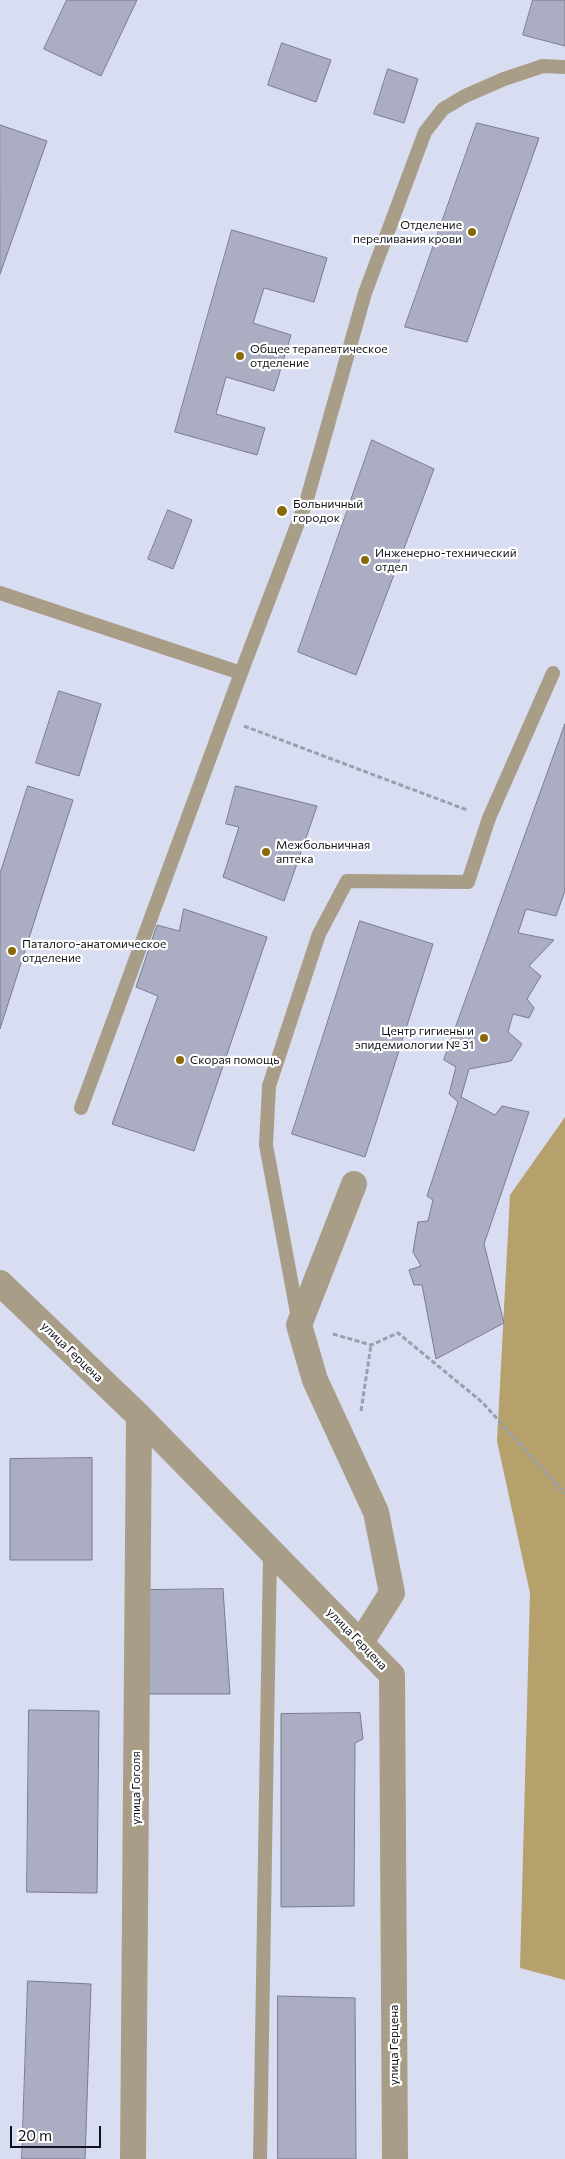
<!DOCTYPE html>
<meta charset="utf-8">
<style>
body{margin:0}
#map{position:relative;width:565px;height:2159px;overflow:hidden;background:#d9ddf2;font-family:Commissioner,sans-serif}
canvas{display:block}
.scale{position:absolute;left:10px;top:2126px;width:91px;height:22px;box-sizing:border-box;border:2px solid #12131a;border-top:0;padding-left:6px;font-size:15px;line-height:18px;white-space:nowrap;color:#12131a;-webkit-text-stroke:4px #fff;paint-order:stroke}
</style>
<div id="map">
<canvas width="565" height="2159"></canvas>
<div class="scale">20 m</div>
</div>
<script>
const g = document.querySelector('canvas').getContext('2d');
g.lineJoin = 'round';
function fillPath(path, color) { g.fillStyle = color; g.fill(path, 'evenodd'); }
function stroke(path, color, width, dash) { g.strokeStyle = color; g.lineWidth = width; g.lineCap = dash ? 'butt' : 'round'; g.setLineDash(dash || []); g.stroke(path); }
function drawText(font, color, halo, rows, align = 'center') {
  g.font = font + ' Commissioner,sans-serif'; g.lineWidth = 4.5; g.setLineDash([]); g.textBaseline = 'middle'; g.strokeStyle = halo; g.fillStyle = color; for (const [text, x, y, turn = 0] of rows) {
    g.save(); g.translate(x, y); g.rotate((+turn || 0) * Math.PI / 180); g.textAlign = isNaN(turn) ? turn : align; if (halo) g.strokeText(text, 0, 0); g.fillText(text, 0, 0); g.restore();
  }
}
fillPath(new Path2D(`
 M565,1117V1980L520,1968L530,1593L497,1441L510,1195Z`), '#b6a06c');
const building = new Path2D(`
 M67,0H137L101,76L44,49Z
 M533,0H565V46L523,35Z
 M282,43L331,60L316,102L268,85Z
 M388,69L418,79L404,123L374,114Z
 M477,123L539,138L467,342L405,327Z
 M0,125L47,141L0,274Z
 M232,230L327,258L314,302L264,288L253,323L291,335L274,391L226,377L216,414L265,428L257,455L175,432Z
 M372,440L434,469L356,675L298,652Z
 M168,510L192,520L173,569L148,559Z
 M59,691L101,704L79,776L36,763Z
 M565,724V891L556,916L526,909L518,933L554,940L529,966L541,976L527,999L534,1008L529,1018L513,1014L508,1032L522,1044L511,1061L469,1069L461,1097L495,1115L502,1106L529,1112L484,1244L504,1323L436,1359L422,1285H414L409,1270L421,1266L413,1252L418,1222L428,1221L433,1200L427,1196L458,1102L449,1094L456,1067L444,1060Z
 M28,786L73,800L0,1029V874Z
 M236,786L317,806L284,901L223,877L239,827L226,824Z
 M184,909L267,937L194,1151L112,1124L158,996L136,987L157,925L179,931Z
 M360,921L433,944L365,1157L292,1134Z
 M92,1458V1560H10V1459Z
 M223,1589L230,1694H148L149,1590Z
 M29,1710L99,1711L97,1893L27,1892Z
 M360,1713L363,1739L355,1743L354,1906L281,1907V1714Z
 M28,1981L91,1984L85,2159H22Z
 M278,1996L355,1998L356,2159H278Z`);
fillPath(building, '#abadc2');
stroke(building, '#797c8f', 1);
stroke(new Path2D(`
 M244,726L467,810
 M333,1334L371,1345L398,1333L482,1402L565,1494
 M361,1411L371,1345`), '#9b9eae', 3, [5, 2.5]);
stroke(new Path2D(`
 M0,593L241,673L307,499L365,293L425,132L443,109L465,96L504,79L543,66L565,67
 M81,1108L241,673
 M298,1318L266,1145L269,1086L319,934L347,881L468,882L489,818L553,673
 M260,2159L270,1553`), '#a89e88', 14);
stroke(new Path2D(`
 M354,1184L299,1325L315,1380L376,1512L392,1593L361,1642
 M0,1283L139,1416L392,1675L395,2159
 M133,2159L139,1416`), '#a89e88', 26);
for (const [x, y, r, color] of [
 [472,232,5,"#8a6a08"],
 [240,356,5,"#8a6a08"],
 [282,511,6,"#8a6a08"],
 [365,560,5,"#8a6a08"],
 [266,852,5,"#8a6a08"],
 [12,951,5,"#8a6a08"],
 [484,1038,5,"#8a6a08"],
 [180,1060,5,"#8a6a08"]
]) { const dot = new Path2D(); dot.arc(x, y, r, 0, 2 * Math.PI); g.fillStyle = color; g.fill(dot); stroke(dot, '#fff', 2); }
drawText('12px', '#12131a', '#fff', [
 ["Отделение",462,225,"right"],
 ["переливания крови",462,239,"right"],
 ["Общее терапевтическое",250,349],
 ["отделение",250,363],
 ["Больничный",293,504],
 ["городок",293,518],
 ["Инженерно-технический",375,553],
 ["отдел",375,567],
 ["Межбольничная",276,845],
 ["аптека",276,859],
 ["Паталого-анатомическое",22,944],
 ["отделение",22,958],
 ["Центр гигиены и",474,1031,"right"],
 ["эпидемиологии № 31",474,1045,"right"],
 ["Скорая помощь",190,1060]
], 'left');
drawText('12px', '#12131a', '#fff', [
 ["улица Герцена",72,1352,44],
 ["улица Герцена",357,1639,46],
 ["улица Гоголя",136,1788,-90],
 ["улица Герцена",394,2045,-90]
]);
</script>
